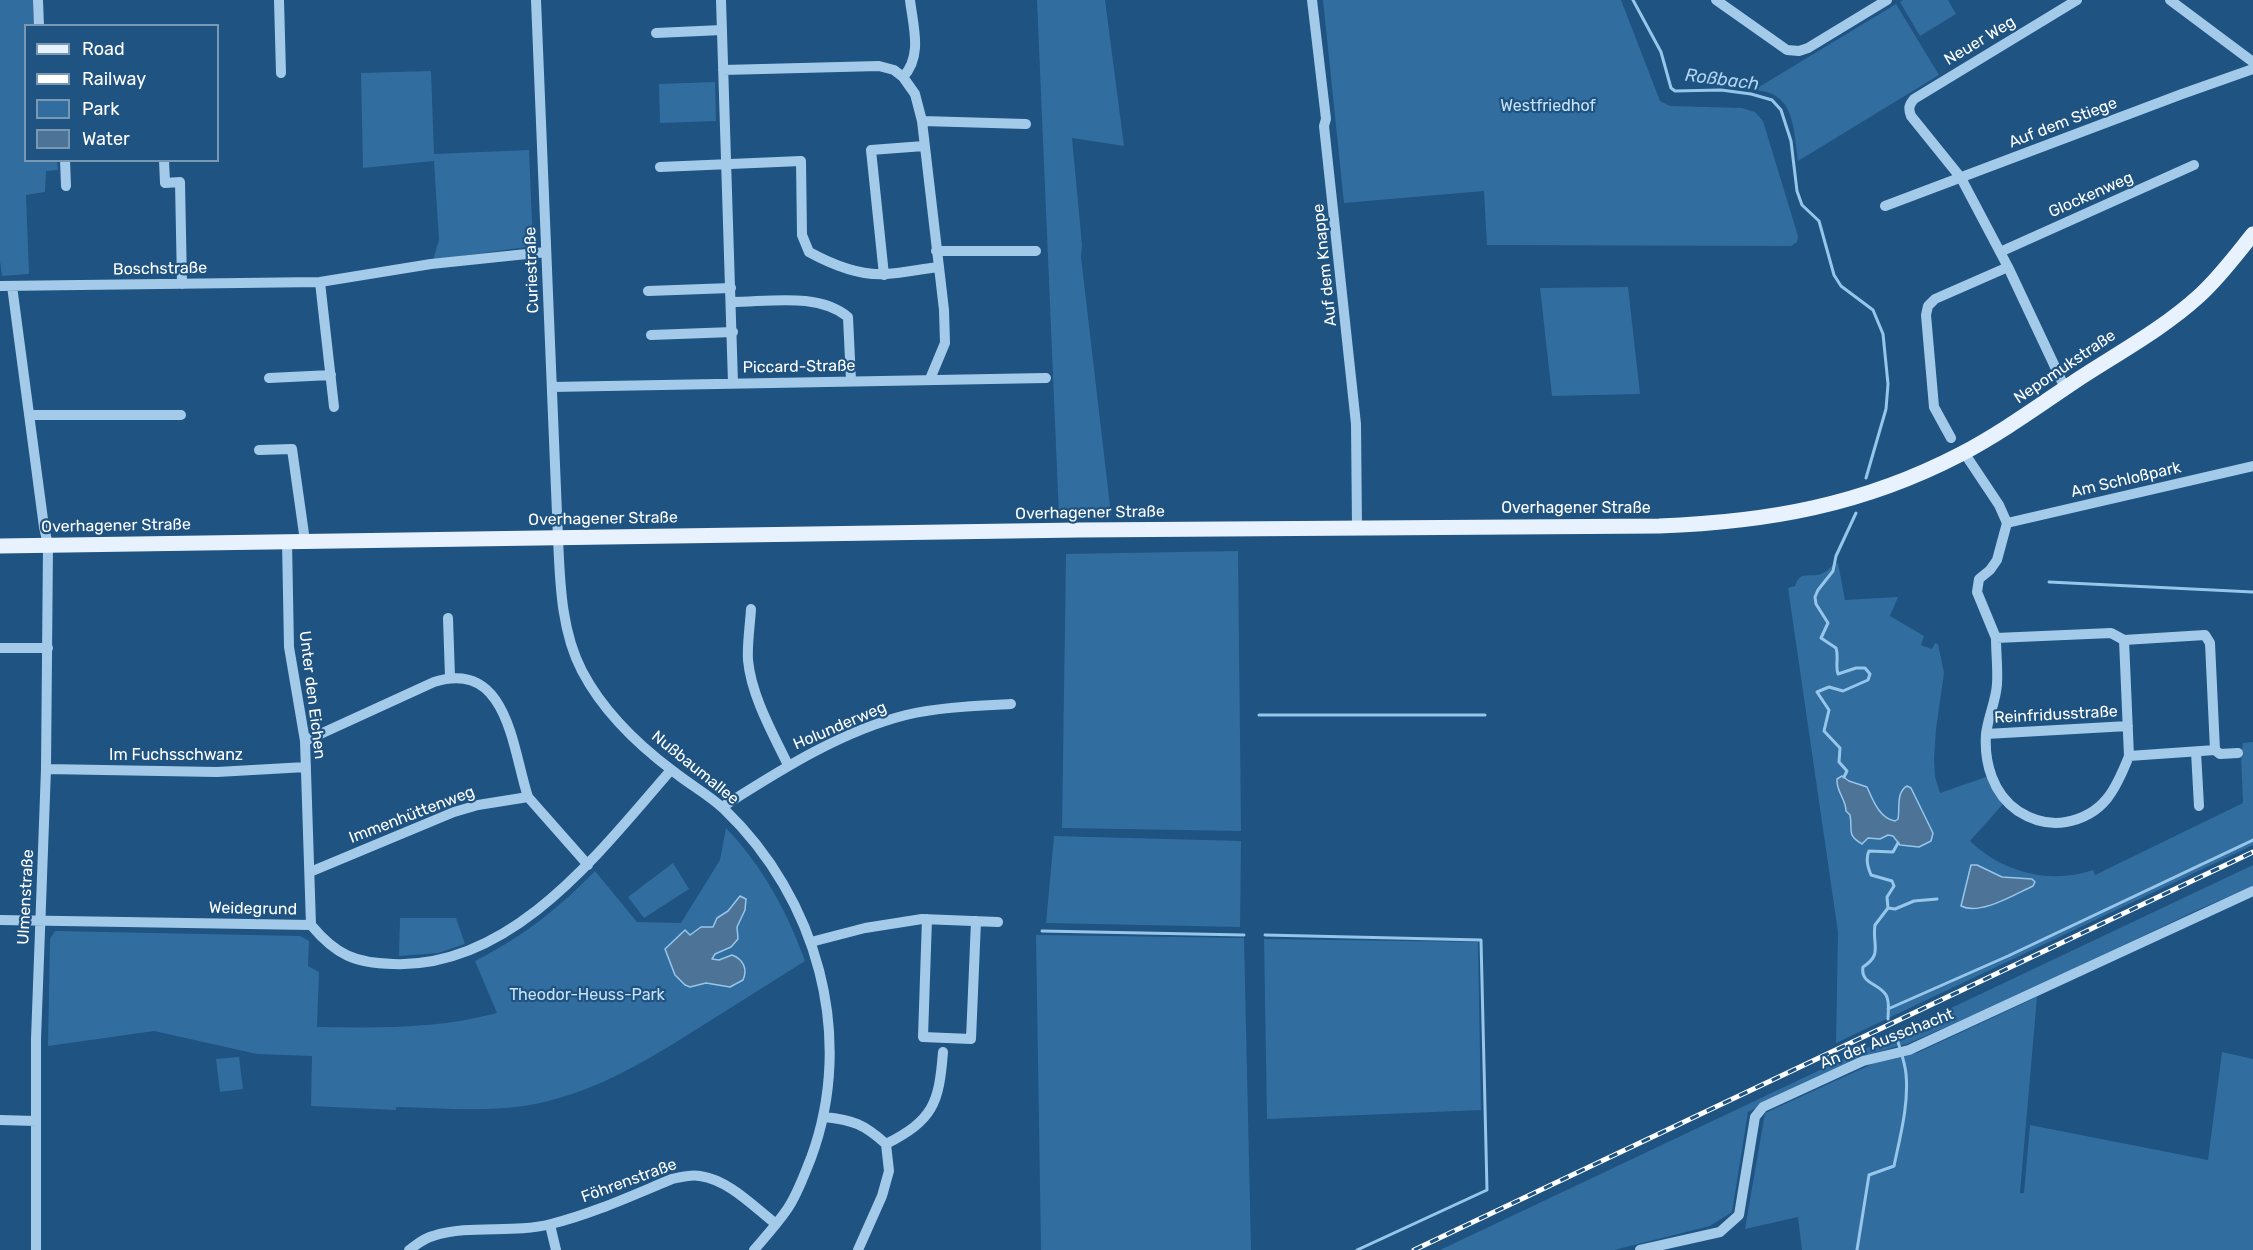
<!DOCTYPE html>
<meta charset="utf-8">
<style>
body{margin:0}
#map{position:relative;width:2253px;height:1250px;overflow:hidden;background:#1e5382;font-family:Rubik,sans-serif}
canvas{display:block}
.legend{position:absolute;left:24px;top:24px;width:195px;height:138px;box-sizing:border-box;background:#1e5382;border:2px solid #7898b4;margin:0;padding:8px 10px;list-style:none;font-size:18px;color:#fff}
.legend li{display:flex;align-items:center;gap:12px;height:30px}
.legend b{width:30px;border:2px solid #7898b4}
</style>
<div id="map">
<canvas width="2253" height="1250"></canvas>
<ul class="legend">
<li><b style="height:8px;background:#e7f2fe"></b>Road</li>
<li><b style="height:8px;background:#fff"></b>Railway</li>
<li><b style="height:16px;background:#326da0"></b>Park</li>
<li><b style="height:16px;background:#4d7496"></b>Water</li>
</ul>
</div>
<script>
const g = document.querySelector('canvas').getContext('2d');
g.lineJoin = 'round';
function fillPath(path, color) { g.fillStyle = color; g.fill(path, 'evenodd'); }
function stroke(path, color, width, dash) { g.strokeStyle = color; g.lineWidth = width; g.lineCap = dash ? 'butt' : 'round'; g.setLineDash(dash || []); g.stroke(path); }
function drawText(font, color, halo, rows, align = 'center') {
  g.font = font + ' Rubik,sans-serif'; g.lineWidth = 4.5; g.setLineDash([]); g.textBaseline = 'middle'; g.strokeStyle = halo; g.fillStyle = color; for (const [text, x, y, turn = 0] of rows) {
    g.save(); g.translate(x, y); g.rotate((+turn || 0) * Math.PI / 180); g.textAlign = isNaN(turn) ? turn : align; if (halo) g.strokeText(text, 0, 0); g.fillText(text, 0, 0); g.restore();
  }
}
fillPath(new Path2D(`
 M0,0H33L34,25L26,26V160L57,161L58,170L46,171L45,192L26,195L29,274L2,276L0,261Z
 M1037,0H1105L1124,146L1072,138L1082,245L1081,257L1111,515L1059,516Z
 M1323,0H1621L1660,101L1670,106L1742,108L1755,112L1763,121L1798,236L1797,242L1791,246L1487,245L1484,191L1344,203Z
 M1903,0H1948L1956,14L1920,36L1900,2Z
 M1896,4L1939,75L1798,161C1795,142 1795,108 1777,97C1771,92 1762,91 1754,90Z
 M431,71L434,154L529,150L533,246L433,260L439,240L434,161L363,168L361,73Z
 M715,82L716,121L660,123L659,84Z
 M1628,287L1640,394L1552,396L1540,288Z
 M1238,551L1241,831L1062,828L1066,554Z
 M1838,563L1845,600L1898,597L1890,616L1924,636L1921,645L1932,649L1935,643L1938,644L1944,673L1936,729L1934,759L1935,777L1940,793L1986,777L2003,804L1970,841C2002,872 2050,885 2093,870L2095,875L2243,803L2241,755L2243,743L2253,742V845L1836,1043L1838,932L1788,588L1795,586C1800,568 1813,580 1825,572C1831,568 1831,565 1838,563ZM1844,777L1857,785L1867,787C1870,800 1881,819 1895,821L1899,816L1900,792L1907,786L1911,788L1922,812L1898,843L1893,836L1888,835L1880,839L1868,838L1865,840L1850,829V815L1839,793Z
 M726,828C763,867 787,911 805,961C769,984 733,1006 697,1029C641,1064 591,1095 524,1106C482,1112 438,1108 396,1107V1110L311,1106L312,1056L257,1054L154,1031L48,1046L50,939L55,931L300,936L309,941L308,966L319,972L317,1027C378,1028 437,1029 497,1013L475,961C522,937 557,910 595,871L637,922L681,923L720,860Z
 M1054,836L1241,841L1240,927L1046,923Z
 M673,863L689,889L644,918L628,897Z
 M2253,865V886L2193,912L2024,993L1907,1044C1851,1056 1799,1088 1748,1112L1732,1212L1710,1226L1614,1250H1440Z
 M400,918H456L465,944L438,953L399,956Z
 M1036,935L1244,938L1251,1250H1041Z
 M1264,939L1478,942L1481,1110L1267,1119Z
 M2037,997L2020,1193H2024L2030,1125L2208,1160L2222,1052L2253,1059V1250H1802L1798,1217L1745,1229L1765,1113L1892,1055L1917,1053Z
 M239,1057L243,1089L220,1092L216,1059Z`), '#326da0');
const water = new Path2D(`
 M1842,776L1849,781L1867,787C1873,800 1879,818 1895,821L1898,819C1900,808 1896,792 1907,786L1911,788L1933,833L1931,841L1919,847L1900,845L1893,836L1888,835L1880,839L1868,838L1862,844C1846,835 1853,830 1850,815L1846,811C1846,799 1836,792 1837,779Z
 M1971,865H1977L2002,877L2032,879L2035,882L2033,886C2015,894 1980,916 1961,906Z
 M740,896L746,899L745,910L737,927L738,939L731,947L715,954L712,959L719,960L732,955C743,959 748,969 743,980L730,987L706,983L690,987L685,985L675,975L665,949L685,930L690,935L701,927H713L717,918L728,911Z`);
fillPath(water, '#4d7496');
stroke(water, '#97c6eb', 1.5);
stroke(new Path2D(`
 M1633,0L1661,52L1671,88L1675,91L1721,90L1751,94L1772,100L1781,110L1791,141L1797,191L1802,205L1819,221L1834,275L1841,286L1873,310L1883,334L1888,384L1886,409L1866,478
 M2049,582L2253,592
 M1259,715H1485
 M1844,777L1847,771L1839,762L1840,748L1824,731L1829,710L1817,692L1829,687L1843,691L1868,680L1870,674L1865,668H1856L1838,674C1835,666 1839,657 1836,648L1821,638L1828,623L1816,604L1815,597L1818,590L1833,571L1836,556L1856,513
 M1888,908L1895,909L1914,901L1937,899
 M1042,931L1244,935
 M1265,935L1481,940L1487,1190L1357,1250
 M1888,1009L2008,956L2253,840
 M1888,1019C1888,1011 1890,1002 1886,995C1879,983 1860,984 1863,967C1883,954 1872,946 1875,925L1888,908L1887,897L1894,886L1892,881L1871,875C1868,868 1865,859 1869,851L1893,852L1898,843
 M1857,1250L1869,1175L1894,1166C1900,1137 1909,1104 1906,1074C1905,1062 1900,1050 1897,1038`), '#97c6eb', 3);
stroke(new Path2D(`
 M38,0L39,26
 M279,0L281,73
 M536,0L558,538C560,582 561,631 582,671C603,711 637,744 673,771C689,784 709,795 724,809C817,898 856,1036 811,1158C804,1175 798,1193 788,1208C778,1223 766,1236 754,1250
 M721,0L733,383
 M910,0C913,26 923,56 903,77L915,94L922,121L944,310L945,343L930,379
 M1312,0L1326,119L1324,126L1356,424L1357,528
 M1716,0L1787,50L1799,51L1808,48L1887,0
 M2170,0L2253,62
 M656,33L722,30
 M723,70L879,66L894,70L903,77
 M922,121L1026,124
 M65,160L66,186
 M164,160L165,183L180,182L182,284
 M660,167L801,161L802,235L809,252C831,264 860,276 886,274C903,273 921,269 938,267
 M1885,206L2182,94L2253,69
 M936,251H1036
 M2000,252L2194,165
 M884,275L871,150L924,146
 M320,282L334,407
 M0,286L320,282L431,264L546,252
 M12,286L44,527L48,545L46,769L36,1039V1250
 M648,291L731,288
 M732,302C768,302 818,292 848,317L851,381
 M651,335L733,332
 M269,378L331,375
 M552,387L1046,378
 M2065,388L2008,267L1961,178L1911,116C1908,108 1909,105 1914,99L2077,0
 M29,415H181
 M1951,438L1934,407L1926,315L1928,306L1935,299L2008,267
 M259,450L292,449L305,541
 M1961,454L1967,457L1999,505L2007,523L1997,560L1990,570L1979,579L1977,592L1996,638L2111,633L2124,640L2205,635L2210,643L2215,750L2129,756C2116,789 2104,815 2066,822C2049,825 2032,820 2018,811C1993,794 1984,763 1986,734C1988,717 1996,701 1997,684C1998,669 1996,653 1996,638
 M2007,523L2253,466
 M287,541L289,647L305,741L311,925
 M751,609C750,626 747,644 748,660C751,695 773,734 788,765
 M448,618L450,677
 M2124,640L2129,756
 M0,648H48
 M1986,734L2128,726
 M305,741L434,682C508,659 512,748 528,797
 M2215,750L2220,754L2238,753
 M2196,752L2199,806
 M46,769L217,772L306,767
 M722,807C779,771 839,732 906,715C940,707 976,706 1011,704
 M310,872L454,812L478,805L528,797L588,865
 M927,919L923,1037L971,1039L976,921
 M0,920L311,925C336,955 355,963 393,964C513,969 601,850 671,770
 M811,942L865,928L922,919L998,922
 M824,1117C853,1120 864,1124 886,1144C933,1120 939,1104 943,1052
 M0,1120L36,1121
 M550,1225L556,1250
 M409,1250C416,1245 424,1238 433,1236C471,1224 512,1234 551,1224C592,1214 633,1195 672,1179C681,1177 691,1174 700,1176C729,1180 754,1207 776,1224
 M858,1250L882,1196L889,1171L886,1144
 M1640,1250L1720,1232L1739,1215L1755,1117L1763,1107L1863,1061L1909,1050L2253,891`), '#a4cae9', 10);
stroke(new Path2D(`
 M0,546L1079,530L1659,526C1768,522 1863,505 1961,454C2003,432 2041,404 2080,378C2120,352 2164,328 2199,296C2219,278 2236,255 2253,234`), '#e7f2fe', 15);
const rail = new Path2D(`
 M1414,1250L2253,852`);
stroke(rail, '#fff', 5);
stroke(rail, '#1e5382', 3, [9]);
drawText('16px', '#fff', '#1e5382', [
 ["Neuer Weg",1980,41,-31],
 ["Auf dem Stiege",2063,123,-21],
 ["Glockenweg",2091,195,-24],
 ["Auf dem Knappe",1325,265,-96],
 ["Boschstraße",160,269,-1],
 ["Curiestraße",532,270,-92],
 ["Piccard-Straße",799,367,-1],
 ["Nepomukstraße",2065,367,-34],
 ["Am Schloßpark",2126,480,-13],
 ["Overhagener Straße",1576,508],
 ["Overhagener Straße",1090,513,-1],
 ["Overhagener Straße",603,519,-1],
 ["Overhagener Straße",116,526,-1],
 ["Unter den Eichen",312,695,83],
 ["Reinfridusstraße",2056,715,-3],
 ["Holunderweg",840,726,-23],
 ["Im Fuchsschwanz",176,755],
 ["Nußbaumallee",695,768,39],
 ["Immenhüttenweg",412,815,-21],
 ["Ulmenstraße",26,897,-87],
 ["Weidegrund",253,909,1],
 ["An der Ausschacht",1887,1039,-21],
 ["Föhrenstraße",629,1181,-20]
]);
drawText('16px', '#c8e2f7', '#1e5382', [
 ["Westfriedhof",1548,106],
 ["Theodor-Heuss-Park",587,995]
]);
drawText('italic 18px', '#b0d4f1', '#1e5382', [
 ["Roßbach",1722,80,7]
]);
</script>
